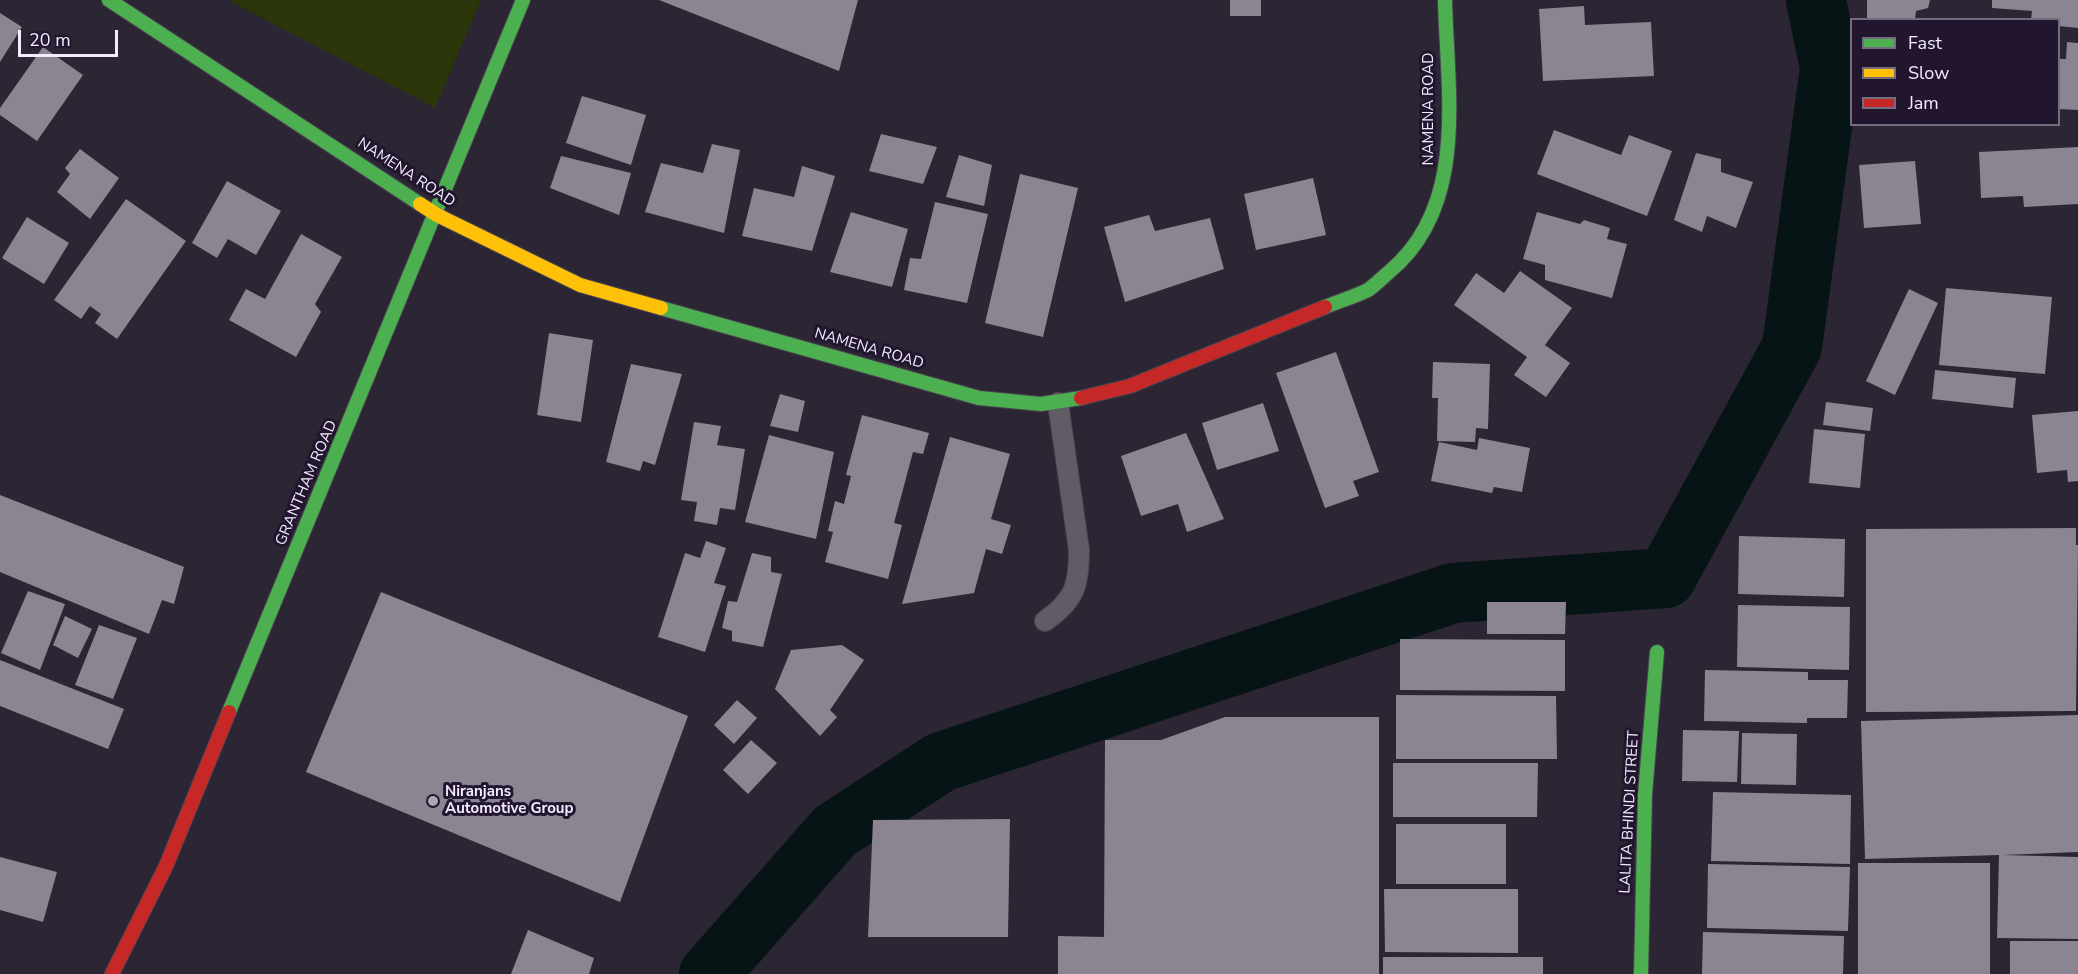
<!DOCTYPE html>
<style>
body{margin:0}
#map{position:relative;width:2078px;height:974px;overflow:hidden;background:#2c2533;font-family:"Nunito Sans",sans-serif}
canvas{display:block}
.legend{position:absolute;left:1850px;top:18px;width:210px;height:108px;box-sizing:border-box;background:#22162f;border:2px solid #766c82;margin:0;padding:8px 10px;list-style:none;font-size:18px;color:#f4ecfe}
.legend li{display:flex;align-items:center;gap:12px;height:30px}
.legend b{width:30px;border:2px solid #766c82}
.scale{position:absolute;left:18px;top:30px;width:100px;height:27px;box-sizing:border-box;border:3px solid #f4ecfe;border-top:0;padding-left:8px;font-size:18px;line-height:21px;white-space:nowrap;color:#f4ecfe;-webkit-text-stroke:4px #22162f;paint-order:stroke}
</style>
<div id="map">
<canvas width="2078" height="974"></canvas>
<ul class="legend">
<li><b style="height:8px;background:#4caf50"></b>Fast</li>
<li><b style="height:8px;background:#ffc107"></b>Slow</li>
<li><b style="height:8px;background:#c62828"></b>Jam</li>
</ul>
<div class="scale">20 m</div>
</div>
<script>
const g = document.querySelector('canvas').getContext('2d');
g.lineJoin = 'round';
function fillPath(path, color) { g.fillStyle = color; g.fill(path, 'evenodd'); }
function stroke(path, color, width, dash) { g.strokeStyle = color; g.lineWidth = width; g.lineCap = dash ? 'butt' : 'round'; g.setLineDash(dash || []); g.stroke(path); }
function drawText(font, color, halo, rows, align = 'center') {
  g.font = font + ' "Nunito Sans",sans-serif'; g.lineWidth = 6; g.setLineDash([]); g.textBaseline = 'middle'; g.strokeStyle = halo; g.fillStyle = color; for (const [text, x, y, turn = 0] of rows) {
    g.save(); g.translate(x, y); g.rotate((+turn || 0) * Math.PI / 180); g.textAlign = isNaN(turn) ? turn : align; if (halo) g.strokeText(text, 0, 0); g.fillText(text, 0, 0); g.restore();
  }
}
fillPath(new Path2D(`
 M228,0H481L435,108Z`), '#2b360a');
stroke(new Path2D(`
 M709,974L835,831L941,762L1453,593L1666,578L1792,347L1830,68L1816,0`), '#061415', 60);
fillPath(new Path2D(`
 M659,0H858L839,71Z
 M1230,0H1261V16H1230Z
 M1867,0H1930L1928,8L1916,11L1915,20H1867Z
 M1992,0H2078V28L2058,26V20H2031L2032,11L1992,8Z
 M1584,6L1585,25L1651,22L1654,76L1543,81L1539,9Z
 M0,13L22,27L0,62Z
 M2067,42L2078,43V110L2058,109V59H2066Z
 M43,47L83,75L37,141L0,115V108Z
 M582,96L646,115L631,165L566,143Z
 M1554,130L1621,155L1629,135L1672,151L1647,216L1537,174Z
 M881,134L937,147L923,184L869,171Z
 M712,144L740,150L724,233L645,212L661,163L703,173Z
 M2078,147V204L2024,207L2023,196L1981,198L1979,152Z
 M80,149L119,178L90,219L57,192L70,174L65,168Z
 M1696,153L1721,159V172L1753,182L1736,228L1707,216L1702,232L1674,220Z
 M959,155L992,165L984,206L946,197Z
 M561,156L631,173L619,215L550,188Z
 M1915,161L1921,224L1864,228L1859,165Z
 M802,166L835,176L812,251L742,236L754,188L794,197Z
 M1020,174L1078,188L1043,337L985,323Z
 M1313,178L1326,235L1256,250L1244,194Z
 M227,181L281,211L256,255L228,239L217,258L192,243Z
 M126,199L186,241L117,339L95,323L101,314L90,306L81,319L54,300Z
 M935,202L988,214L967,303L904,290L910,258L921,259Z
 M851,212L908,229L892,287L830,272Z
 M1537,212L1580,224L1584,220L1610,228L1607,239L1627,244L1612,298L1545,280V265L1523,259Z
 M1149,215L1155,231L1210,218L1224,269L1125,302L1104,227Z
 M27,217L69,243L44,284L2,258Z
 M301,234L342,257L315,304L321,312L296,357L229,320L246,289L265,299Z
 M1520,271L1572,308L1545,345L1570,363L1546,397L1514,375L1527,357L1454,305L1476,273L1504,293Z
 M1946,288L2052,297L2045,374L1939,365Z
 M1909,289L1938,303L1895,395L1866,381Z
 M549,333L593,340L581,422L537,415Z
 M1336,352L1379,472L1353,481L1359,496L1325,508L1276,373Z
 M1433,362L1490,364L1488,429L1476,428L1475,442L1437,441L1438,398H1432Z
 M631,364L682,374L655,465L643,461L640,471L606,462Z
 M1935,370L2016,378L2013,408L1932,399Z
 M780,394L805,401L798,432L770,426Z
 M1826,402L1873,408L1870,431L1823,425Z
 M1263,403L1279,451L1217,470L1202,423Z
 M2078,411V481L2068,482L2067,470L2037,473L2032,415Z
 M862,415L929,433L923,454L913,452L894,523L902,525L888,579L825,562L833,532L828,531L835,501L844,504L851,476L846,475Z
 M694,422L721,426L717,445L745,449L735,510L720,508L717,525L694,521L697,502L681,500Z
 M1814,429L1865,434L1860,488L1809,483Z
 M1186,433L1224,519L1187,532L1178,504L1141,516L1121,456Z
 M769,435L834,452L816,539L745,522Z
 M950,437L1010,454L991,519L1011,525L1002,554L986,549L974,593L902,604Z
 M1479,438L1530,448L1522,492L1494,487L1492,493L1431,481L1439,442L1477,450Z
 M0,495L184,567L174,604L162,600L149,634L0,572Z
 M2076,528V545H2078L2076,711L1866,712V529Z
 M1739,536L1845,539L1844,597L1738,594Z
 M706,541L726,548L714,583L726,586L705,652L658,637L685,553L700,558Z
 M752,553L771,557V572L782,574L763,647L732,641V631L722,628L728,601L737,602Z
 M28,591L65,604L40,670L1,653Z
 M381,592L688,716L620,902L306,772Z
 M1487,602H1566L1565,634H1487Z
 M1738,605L1850,607L1849,670L1737,667Z
 M65,616L92,629L78,658L53,645Z
 M99,625L137,638L113,699L75,685Z
 M1400,639L1565,640V691L1400,690Z
 M842,645L864,660L830,710L837,717L820,736L775,689L791,650Z
 M0,660L124,709L108,749L0,706Z
 M1705,670L1808,672V680H1848L1847,718H1807V723L1704,721Z
 M1396,695L1556,696L1557,759H1396Z
 M737,700L757,718L734,744L714,725Z
 M2078,715V852L2003,855L2078,857V939L1997,938L1999,855L1865,859L1861,721Z
 M1225,717H1379V974H1058V936L1104,937L1105,740H1161Z
 M1683,730L1739,731L1737,782L1682,781Z
 M1742,733L1797,734L1796,785L1741,784Z
 M751,740L777,763L748,794L723,770Z
 M1393,763H1538L1537,817H1393Z
 M1713,792L1851,795L1850,864L1711,861Z
 M1010,819L1008,937H868L873,820Z
 M1396,824H1506V884H1396Z
 M0,857L57,872L43,922L0,910Z
 M1858,863H1990V974H1858Z
 M1708,864L1850,867L1848,931L1707,928Z
 M1384,889H1518V953L1385,952Z
 M528,930L594,958L589,974H511Z
 M1703,932L1844,936L1843,974H1702Z
 M2010,941H2078V974H2010Z
 M1383,957H1543V974H1383Z`), '#8b8592');
const lane = new Path2D(`
 M1045,621C1075,600 1079,585 1079,550L1058,403`);
const fast = new Path2D(`
 M109,0L420,204
 M1325,307C1339,301 1354,297 1368,290C1375,285 1382,278 1389,272C1469,206 1447,92 1445,0
 M661,308L979,398L1041,404L1081,398
 M229,712L523,0
 M1641,974L1645,794L1657,652`);
const slow = new Path2D(`
 M420,204L437,215L580,285L661,308`);
const jam = new Path2D(`
 M1081,398L1130,386L1325,307
 M112,974L166,866L229,712`);
stroke(lane, '#4a4350', 22);
stroke(fast, '#4a4350', 16);
stroke(slow, '#4a4350', 16);
stroke(jam, '#4a4350', 16);
stroke(lane, '#605b65', 20);
stroke(fast, '#4caf50', 14);
stroke(slow, '#ffc107', 14);
stroke(jam, '#c62828', 14);
for (const [x, y, r, color] of [
 [433,801,6,"#aea6b7"]
]) { const dot = new Path2D(); dot.arc(x, y, r, 0, 2 * Math.PI); g.fillStyle = color; g.fill(dot); stroke(dot, '#22162f', 2); }
drawText('15px', '#f4ecfe', '#22162f', [
 ["NAMENA ROAD",1429,109,-90],
 ["NAMENA ROAD",406,173,33],
 ["NAMENA ROAD",869,349,16],
 ["GRANTHAM ROAD",307,483,-67],
 ["LALITA BHINDI STREET",1630,812,-87]
]);
drawText('bold 15px', '#f4ecfe', '#22162f', [
 ["Niranjans",445,792],
 ["Automotive Group",445,809]
], 'left');
</script>
